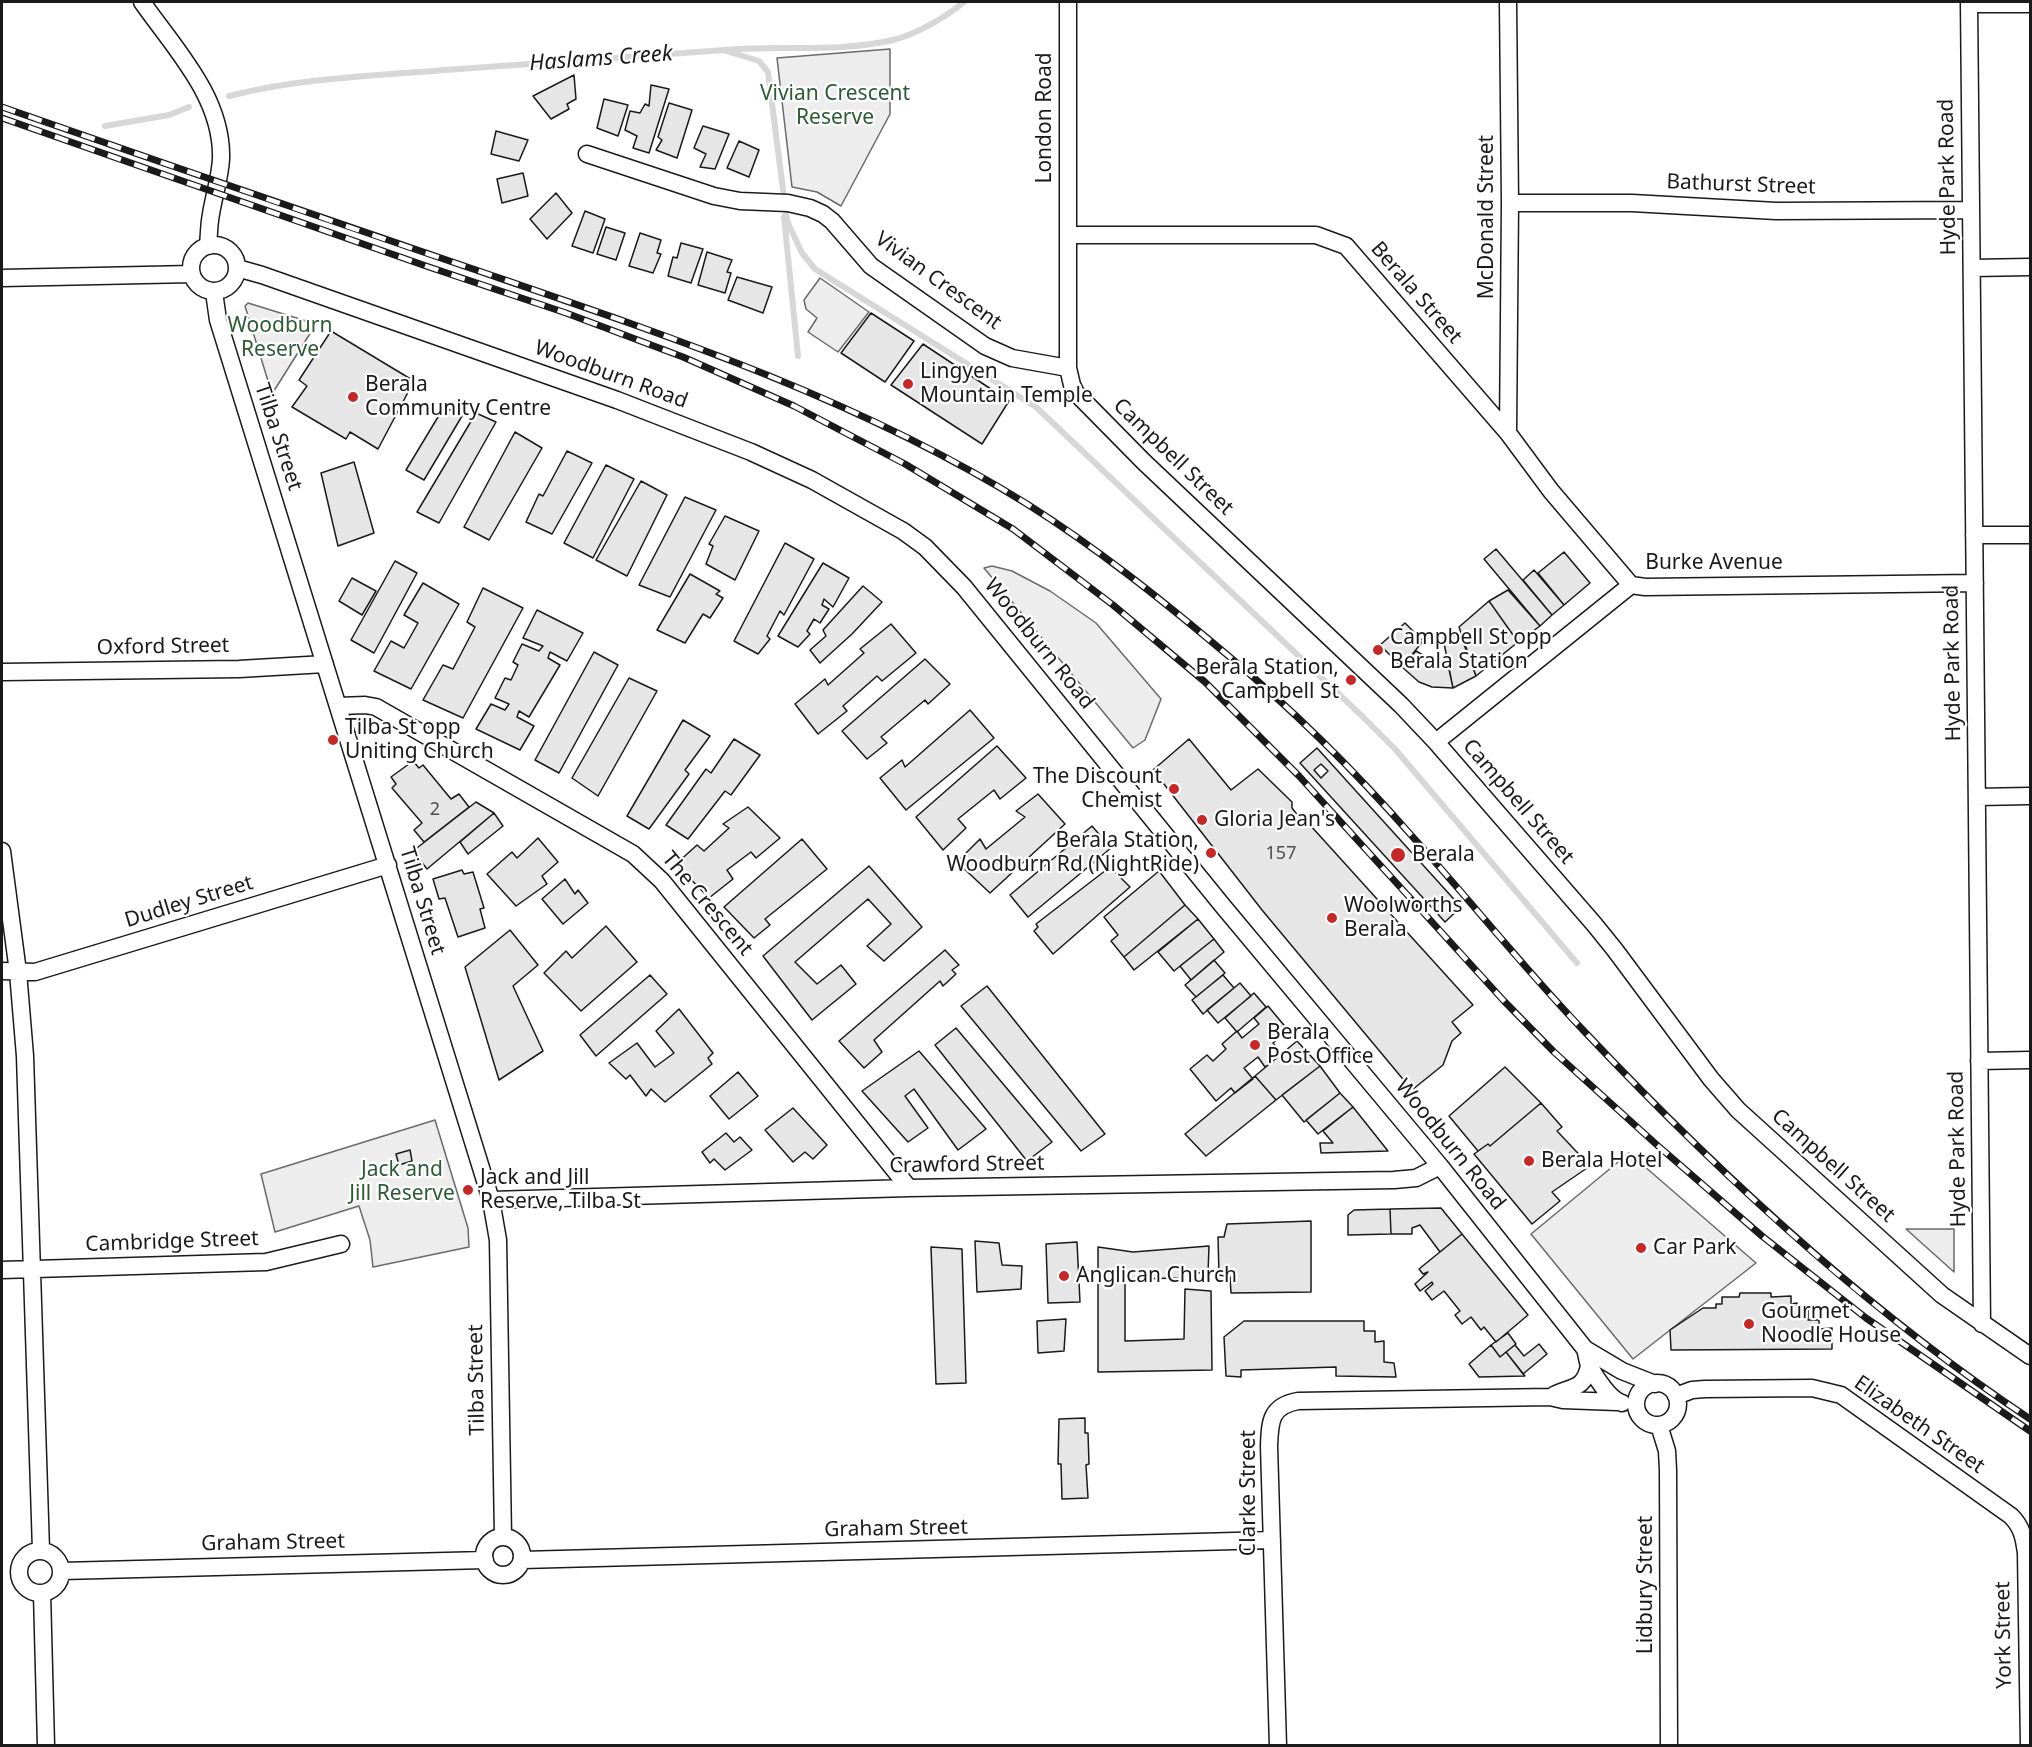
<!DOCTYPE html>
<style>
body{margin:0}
#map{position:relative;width:2032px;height:1747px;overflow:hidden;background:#fff;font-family:"Noto Sans",sans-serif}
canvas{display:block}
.frame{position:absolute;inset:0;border:3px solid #1a1a1a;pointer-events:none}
</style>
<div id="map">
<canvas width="2032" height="1747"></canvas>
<div class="frame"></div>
</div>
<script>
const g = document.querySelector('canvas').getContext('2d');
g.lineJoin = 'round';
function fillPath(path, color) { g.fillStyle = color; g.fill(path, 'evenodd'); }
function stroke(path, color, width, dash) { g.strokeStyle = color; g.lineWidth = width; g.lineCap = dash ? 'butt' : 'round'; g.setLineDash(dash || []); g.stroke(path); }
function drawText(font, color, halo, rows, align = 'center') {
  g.font = font + ' "Noto Sans",sans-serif'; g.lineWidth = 4.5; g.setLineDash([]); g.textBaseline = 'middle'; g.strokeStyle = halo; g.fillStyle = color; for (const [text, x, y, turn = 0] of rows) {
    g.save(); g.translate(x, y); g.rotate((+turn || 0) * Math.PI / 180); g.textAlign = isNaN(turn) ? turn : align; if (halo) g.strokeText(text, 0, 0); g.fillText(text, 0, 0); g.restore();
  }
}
const built = new Path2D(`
 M890,49V114L841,206L817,192L792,187L777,58Z
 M820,278L869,312L838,352L808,332L817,318L806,309L804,300Z
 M248,303L316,324L272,394L245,306Z
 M992,566L1012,571L1050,591L1096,623L1161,699L1145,740L1133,748L984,568Z
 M435,1120L468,1228L469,1247L373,1267L370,1240L359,1206L275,1232L261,1174Z
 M1629,1153L1756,1263L1633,1359L1531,1234Z
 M1906,1229H1954V1272Z`);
fillPath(built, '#ededed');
stroke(built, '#6a6a6a', 1.5);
stroke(new Path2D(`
 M723,50L759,61L768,72L787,221L802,253L815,269L1036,407L1362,716L1395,749L1577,963
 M229,96C299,78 372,76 445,70C543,63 641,56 739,49C790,46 843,52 893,40C917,34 946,17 964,2
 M105,126L169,115L189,107
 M784,217L798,356`), '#d7d7d7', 6);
const building = new Path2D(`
 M574,75L576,99L567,104L569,109L551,119L533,96Z
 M651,85L669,89L649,153L633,148L637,136L625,130L630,111L640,113L645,104L649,106Z
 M604,99L628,105L618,136L597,128Z
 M669,103L692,110L677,158L656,150L662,140L658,137Z
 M703,126L729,134L715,169L700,167L706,154L694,148Z
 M496,131L528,140L519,161L491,154Z
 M739,141L759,150L749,177L727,168Z
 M523,173L528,196L502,203L497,179Z
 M556,193L572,213L547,239L530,219Z
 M585,211L605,219L593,253L572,246Z
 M606,227L625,233L616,260L597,254Z
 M640,233L661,240L657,253L661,254L653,273L629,266Z
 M681,243L703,249L691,283L668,276L673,257L677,258Z
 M707,252L732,260L727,272L731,273L725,293L698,285Z
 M737,277L772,287L763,313L728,300Z
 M871,313L914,341L885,382L841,353Z
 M331,331L414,381L378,449L350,432L346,439L292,407L307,386L299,380Z
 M923,344L1009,401L982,444L891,385Z
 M444,407L462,416L424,480L406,470Z
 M476,413L496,422L439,523L417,512Z
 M515,432L542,448L489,540L464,527Z
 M567,451L592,463L552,534L526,522L539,494L543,496Z
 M354,462L374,533L338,546L321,473Z
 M606,465L634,479L593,558L564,543Z
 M641,481L667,495L627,576L596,560Z
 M685,497L716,510L670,597L639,585Z
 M725,516L759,531L735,580L706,564L713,546L709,544Z
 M785,543L814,559L784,615L780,611L767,636L770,639L758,654L734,641Z
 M1496,549L1552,615L1540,626L1484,559Z
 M1564,552L1590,583L1564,605L1538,573Z
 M395,561L417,573L374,653L351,640Z
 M823,563L849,578L833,607L824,599L822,605L829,609L820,623L814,619L807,631L810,634L798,647L778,636Z
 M1534,570L1564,605L1552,615L1523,580Z
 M690,574L720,591L716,594L723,598L710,618L703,614L685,643L657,630Z
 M352,578L376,591L362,615L339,601Z
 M423,583L459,604L411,689L374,671L391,641L404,648L418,623L404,615Z
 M863,586L882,602L852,634L820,663L810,650L826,636L823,630Z
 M483,588L523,608L463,718L423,700L443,665L453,669L475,627L467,622Z
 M1508,590L1540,626L1518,642L1489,601Z
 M1489,601L1518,642L1476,676L1459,627Z
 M537,610L583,633L567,661L550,652L548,658L560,665L529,717L519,711L517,717L534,726L520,750L476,729L491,704L505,710L509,704L495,698L505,678L511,680L518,665L513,662L522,644L539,651L543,646L523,638Z
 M1405,623L1423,641L1402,667L1380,645Z
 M891,624L916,653L882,681L877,676L843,706L847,711L818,734L795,704L825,679L828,685L864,653L860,649Z
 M1460,634L1476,676L1453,688L1443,638Z
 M1416,651L1436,663L1447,660L1453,688L1432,687L1419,682L1402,667Z
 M594,652L618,665L559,773L535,760Z
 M925,659L950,684L928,704L925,700L881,737L887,743L867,759L842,731Z
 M629,678L657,691L598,796L572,778Z
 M970,710L994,738L906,810L880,778L902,760L905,767Z
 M683,720L710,736L685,770L689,774L649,829L627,816Z
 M734,739L760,755L731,795L725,791L688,839L666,825L706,769L711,773Z
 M1189,739L1231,790L1258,769L1292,802V808L1307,827L1310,825L1473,1005L1452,1022L1461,1033L1452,1041L1443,1065L1412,1090L1262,910L1153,770Z
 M997,746L1026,778L1000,799L994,790L958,819L966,828L943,850L916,817Z
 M1317,748L1461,907L1445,922L1300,763Z
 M413,761L419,768L423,765L451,799L459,794L469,807L424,842L414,830L422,823L392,788L396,784L391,777Z
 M1321,764L1328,771L1321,778L1314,770Z
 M1038,794L1065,824L990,893L957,862L980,839L986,849L1025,817L1016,811Z
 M476,802L494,813L427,869L413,851Z
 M748,807L780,838L756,858L751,852L727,870L733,879L709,898L676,864L697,845L704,851L729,828L723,824Z
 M494,813L503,826L468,854L460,842Z
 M1092,826L1111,848L1028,917L1010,895Z
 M538,838L558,862L542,876L547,884L516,906L487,874L512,852L517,858Z
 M802,839L827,869L765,919L770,925L754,938L724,907Z
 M869,866L922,927L884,961L867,946L891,924L868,899L795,962L817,984L841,965L856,984L812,1020L763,956Z
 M1110,867L1130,887L1053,954L1034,931L1038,927L1036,924Z
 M462,870L464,874L473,872L484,908L480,909L485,928L458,937L445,898L439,899L433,879Z
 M1159,871L1185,905L1124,957L1111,941L1118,935L1104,917Z
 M565,879L575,894L578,890L588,903L563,924L542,899Z
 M1185,905L1198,919L1134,970L1124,957Z
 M1198,919L1214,939L1174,971L1158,952Z
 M606,926L637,962L581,1011L544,973L566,951L572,958Z
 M510,930L538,965L513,986L543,1051L499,1080L465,967Z
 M1214,939L1224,952L1191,980L1180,966Z
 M945,950L959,965L952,970L956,974L943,986L940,981L874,1040L882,1052L864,1068L839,1041Z
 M1214,960L1225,973L1196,997L1185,985Z
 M650,975L667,994L596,1056L580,1035Z
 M1223,975L1234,988L1203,1014L1192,1000Z
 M1240,983L1251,996L1218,1023L1207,1010Z
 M987,986L1105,1134L1081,1151L961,1006Z
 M1254,993L1266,1007L1237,1032L1225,1018Z
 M1268,1006L1288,1030L1273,1043L1282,1054L1265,1067L1258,1057L1244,1068L1253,1079L1235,1093L1231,1088L1216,1101L1190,1069L1207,1055L1213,1061L1226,1049L1222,1044L1237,1031L1242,1038L1259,1024L1254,1018Z
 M679,1009L713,1053L708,1058L712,1064L665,1102L651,1089L646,1096L630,1075L626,1079L609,1063L637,1043L655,1067L674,1053L656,1031Z
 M956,1028L1052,1142L1027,1161L935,1045Z
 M1297,1041L1320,1066L1276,1100L1255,1076Z
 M919,1051L986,1129L958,1150L914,1089L905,1096L928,1128L908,1142L862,1091Z
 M1320,1066L1340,1093L1304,1122L1282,1095Z
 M1505,1067L1541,1103L1490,1146L1488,1144L1478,1151L1449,1116Z
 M738,1072L758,1096L729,1119L710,1096Z
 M1255,1076L1276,1100L1206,1156L1185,1134Z
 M1340,1093L1353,1107L1318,1134L1306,1120Z
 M1541,1103L1562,1127L1557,1131L1590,1166L1552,1192L1560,1201L1532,1224L1474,1154L1488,1144L1490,1146Z
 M1353,1107L1388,1151L1321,1153L1320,1143H1333L1323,1131Z
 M793,1108L827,1145L813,1159L805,1152L793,1162L765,1130Z
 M726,1133L734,1142L740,1137L752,1150L725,1170L714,1159L710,1163L702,1152Z
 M410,1150L412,1161L399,1165L396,1154Z
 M1441,1208L1462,1234L1440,1252L1420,1225L1412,1228V1234H1391L1390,1209Z
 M1390,1209L1391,1234L1348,1235V1215L1354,1210Z
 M1311,1221V1292L1231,1293L1230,1277L1219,1275L1218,1237H1224L1227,1224Z
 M1462,1234L1528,1315L1496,1342L1484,1327L1481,1330L1471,1317L1462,1324L1455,1315L1460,1311L1444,1291L1432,1300L1425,1291L1433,1284L1432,1282L1420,1291L1415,1284L1428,1272L1423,1274L1419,1269Z
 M975,1241L999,1243L1002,1265L1022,1266L1021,1289L977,1292Z
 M1077,1242L1080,1302L1048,1303L1046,1244Z
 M1209,1246L1208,1274L1184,1271V1278L1125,1279V1341L1184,1339L1185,1289L1211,1291L1212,1370L1098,1372V1247L1133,1252Z
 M931,1247L962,1249L966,1383L936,1384Z
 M1740,1293H1771V1297L1791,1296V1304L1797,1303V1310L1808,1309V1320H1819V1329L1832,1328V1349L1671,1350L1670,1330L1703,1308H1716V1304H1722V1297H1739Z
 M1066,1319L1064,1351L1038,1353L1037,1321Z
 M1244,1321H1364V1331H1375V1342L1384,1341V1362L1394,1363L1396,1377L1336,1376V1367L1241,1370V1377L1226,1376L1224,1337Z
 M1508,1333L1516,1344L1500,1357L1491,1345Z
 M1539,1344L1547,1354L1523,1374L1506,1352L1515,1345L1524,1356Z
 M1491,1345L1500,1357L1506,1352L1525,1376L1479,1377L1469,1364Z
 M1085,1418V1433H1088L1089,1464L1086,1465L1088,1498L1062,1499L1061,1464H1058L1059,1419Z`);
fillPath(building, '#e6e6e6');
stroke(building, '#1a1a1a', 1.5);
const minor = new Path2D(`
 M142,2C175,49 223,98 221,159C220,178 214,195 211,214C209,224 209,235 208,246
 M1068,2V368L1072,385L1076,393L1144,462L1401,705L1436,742L1594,924L1615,950L1711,1079L1738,1110L1942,1295L2030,1356
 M1969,2L1982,1324
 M1969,4H2030
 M587,154L714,196L740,201L788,203L810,208L823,214L832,221L871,266L985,346L1012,358L1068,368
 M1510,203H1632L1776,211L1971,210
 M1068,235H1316L1346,246L1508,433L1551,491L1631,585
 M191 268a23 23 0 1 1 46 0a23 23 0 1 1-46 0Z
 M237,268L262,275L617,400L751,452L812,480L903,531L925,547L964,587L1222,905L1440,1166L1585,1349L1622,1371L1655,1384
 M1972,268L2030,267
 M2,278L192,274
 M214,292L218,320L491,1200L498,1240L503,1537
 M1508,433L1510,203L1508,2
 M1974,535H2030
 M2,672L239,669L325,664
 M339,706L365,705L376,707L633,854L662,881L909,1188
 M1436,742L1631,585L1645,587L1975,583
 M1977,797L2030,796
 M2,851L18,972L25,1056L41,1550
 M2,971L35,972L388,865
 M1979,1061L2030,1060
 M491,1200L909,1188L1394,1180L1416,1178L1440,1166
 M2,1270L266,1262L341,1244
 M1585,1349C1587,1355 1587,1362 1590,1367C1596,1378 1610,1400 1622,1403
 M1636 1404a21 21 0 1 1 42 0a21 21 0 1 1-42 0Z
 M1554,1395C1572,1386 1584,1390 1589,1366
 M1676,1396L1692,1390L1705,1389L1812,1388L1841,1395L2011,1516C2022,1527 2024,1538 2026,1553L2029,1746
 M1659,1425L1667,1451L1668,1470L1669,1746
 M484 1556a19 19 0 1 1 38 0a19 19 0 1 1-38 0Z
 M19 1572a21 21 0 1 1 42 0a21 21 0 1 1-42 0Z
 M522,1560L1272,1540
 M62,1571L485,1560
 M42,1593L46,1746
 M1278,1746L1269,1446C1270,1422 1270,1406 1298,1401L1550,1397L1563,1400L1617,1402`);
stroke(minor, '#1a1a1a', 19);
stroke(minor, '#fff', 16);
const rail = new Path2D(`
 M2,107C158,161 313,215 470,268C660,333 855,397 1027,504C1097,548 1162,600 1225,653C1291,708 1354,770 1411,835C1469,899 1523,967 1583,1030C1718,1173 1866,1310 2030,1419
 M2,118L426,266L566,313L683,357L794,406L905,464L1013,529L1113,605L1205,682L1299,776L1504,1001L1554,1052L1657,1145L1762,1236L1866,1318L2030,1431`);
stroke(rail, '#1a1a1a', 7);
stroke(rail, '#fff', 4.5, [14]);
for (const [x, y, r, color] of [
 [908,384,6,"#c62828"],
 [353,397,6,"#c62828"],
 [1378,650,6,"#c62828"],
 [1351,680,6,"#c62828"],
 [333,740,6,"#c62828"],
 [1174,789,6,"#c62828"],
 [1202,820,6,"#c62828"],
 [1211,853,6,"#c62828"],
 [1398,855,8,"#c62828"],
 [1332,918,6,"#c62828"],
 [1255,1045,6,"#c62828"],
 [1529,1161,6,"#c62828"],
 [468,1190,6,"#c62828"],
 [1641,1248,6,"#c62828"],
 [1064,1276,6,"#c62828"],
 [1749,1324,6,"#c62828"]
]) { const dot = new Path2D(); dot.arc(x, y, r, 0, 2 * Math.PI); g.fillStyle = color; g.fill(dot); stroke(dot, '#fff', 2); }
drawText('18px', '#4d4d4d', null, [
 ["2",435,810],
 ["157",1281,854]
]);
drawText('21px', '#2b5a34', '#fff', [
 ["Vivian Crescent",835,94],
 ["Reserve",835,118],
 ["Woodburn",280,326],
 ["Reserve",280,350],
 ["Jack and",402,1170],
 ["Jill Reserve",402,1194]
]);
drawText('21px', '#1a1a1a', '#fff', [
 ["London Road",1045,118,-90],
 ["Hyde Park Road",1948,177,-91],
 ["Bathurst Street",1741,185,2],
 ["McDonald Street",1487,217,-90],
 ["Vivian Crescent",938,281,36],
 ["Berala Street",1416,293,49],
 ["Woodburn Road",611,375,20],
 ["Tilba Street",278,437,72],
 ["Campbell Street",1173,457,44],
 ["Burke Avenue",1714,563],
 ["Woodburn Road",1039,644,51],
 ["Oxford Street",163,647,-1],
 ["Hyde Park Road",1953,663,-91],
 ["Campbell Street",1518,802,49],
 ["Tilba Street",422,901,73],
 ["Dudley Street",189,902,-17],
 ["The Crescent",707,904,50],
 ["Woodburn Road",1450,1145,51],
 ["Hyde Park Road",1958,1149,-91],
 ["Crawford Street",967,1165,-1],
 ["Campbell Street",1833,1166,42],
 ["Cambridge Street",172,1242,-2],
 ["Tilba Street",477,1380,-91],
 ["Elizabeth Street",1919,1425,35],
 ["Clarke Street",1249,1493,-90],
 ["Graham Street",896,1529,-1],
 ["Graham Street",273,1543,-1],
 ["Lidbury Street",1646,1585,-90],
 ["York Street",2004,1635,-91]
]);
drawText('21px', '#1a1a1a', '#fff', [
 ["Lingyen",920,372],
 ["Mountain Temple",920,396],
 ["Berala",365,385],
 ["Community Centre",365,409],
 ["Campbell St opp",1390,638],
 ["Berala Station",1390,662],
 ["Berala Station,",1339,668,"right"],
 ["Campbell St",1339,692,"right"],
 ["Tilba St opp",345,728],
 ["Uniting Church",345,752],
 ["The Discount",1162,777,"right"],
 ["Chemist",1162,801,"right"],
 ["Gloria Jean's",1214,820],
 ["Berala Station,",1199,841,"right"],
 ["Woodburn Rd (NightRide)",1199,865,"right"],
 ["Berala",1412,855],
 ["Woolworths",1344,906],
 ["Berala",1344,930],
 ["Berala",1267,1033],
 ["Post Office",1267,1057],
 ["Berala Hotel",1541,1161],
 ["Jack and Jill",480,1178],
 ["Reserve, Tilba St",480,1202],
 ["Car Park",1653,1248],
 ["Anglican Church",1076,1276],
 ["Gourmet",1761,1312],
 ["Noodle House",1761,1336]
], 'left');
drawText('italic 22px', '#1a1a1a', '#fff', [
 ["Haslams Creek",601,59,-4]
]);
</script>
